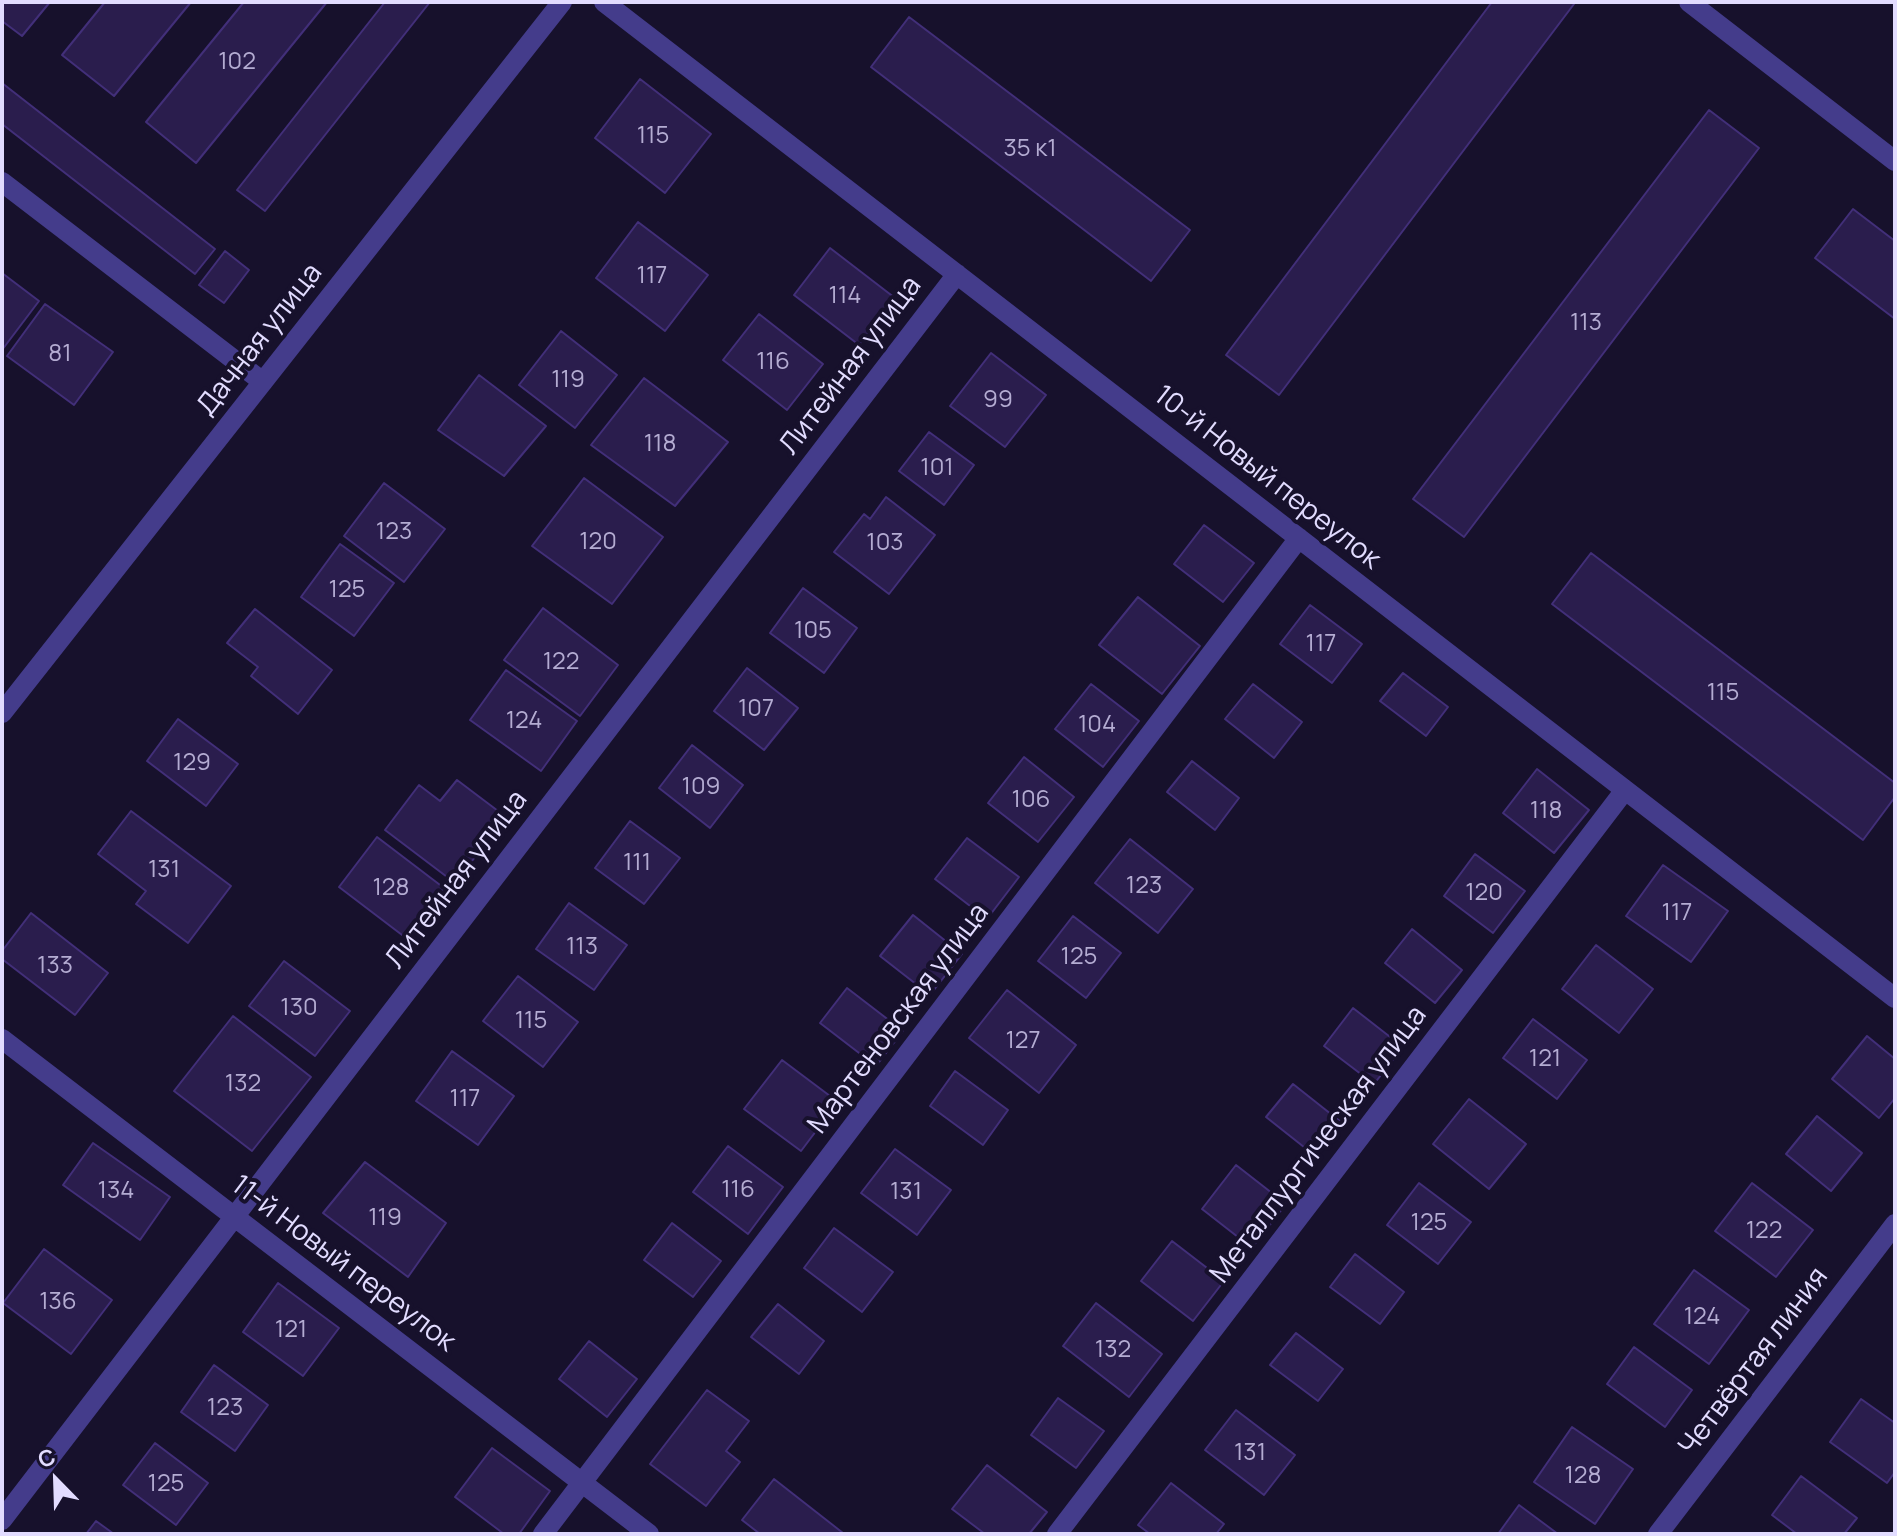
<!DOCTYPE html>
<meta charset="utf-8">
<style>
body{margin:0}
#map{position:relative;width:1897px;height:1536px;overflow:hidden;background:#17112c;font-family:Manrope,sans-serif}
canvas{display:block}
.frame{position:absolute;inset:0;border:4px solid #e2dcff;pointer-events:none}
.north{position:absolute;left:16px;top:1440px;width:80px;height:80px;-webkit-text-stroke:6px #17112c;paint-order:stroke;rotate:337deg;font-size:22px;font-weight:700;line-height:32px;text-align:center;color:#e2dcff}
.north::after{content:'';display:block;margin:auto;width:28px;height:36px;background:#e2dcff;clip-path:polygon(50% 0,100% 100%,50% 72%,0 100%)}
</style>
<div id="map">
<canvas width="1897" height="1536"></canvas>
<div class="frame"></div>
<div class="north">С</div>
</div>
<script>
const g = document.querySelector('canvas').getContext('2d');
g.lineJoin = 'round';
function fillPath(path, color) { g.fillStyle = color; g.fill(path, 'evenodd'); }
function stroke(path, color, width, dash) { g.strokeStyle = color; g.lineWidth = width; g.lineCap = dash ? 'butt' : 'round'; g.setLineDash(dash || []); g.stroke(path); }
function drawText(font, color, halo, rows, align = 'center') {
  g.font = font + ' Manrope,sans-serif'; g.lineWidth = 8; g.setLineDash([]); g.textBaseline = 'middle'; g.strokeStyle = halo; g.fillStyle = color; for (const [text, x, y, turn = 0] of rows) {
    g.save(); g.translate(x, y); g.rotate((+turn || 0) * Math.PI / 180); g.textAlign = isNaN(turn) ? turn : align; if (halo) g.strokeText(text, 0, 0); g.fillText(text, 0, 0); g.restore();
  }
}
const building = new Path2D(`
 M2,2H50L22,36L2,21Z
 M105,2H191L114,96L62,55Z
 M244,2H327L196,163L146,122Z
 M385,2H430L265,211L237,190Z
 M1492,2H1571L1574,4L1279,395L1226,355Z
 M909,17L1190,230L1151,281L871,67Z
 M640,79L711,134L665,193L595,138Z
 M2,83L215,249L195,274L2,124Z
 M1709,110L1759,148L1464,537L1413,499Z
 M1853,209L1895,241V319L1815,258Z
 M638,222L708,275L665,331L596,278Z
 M830,248L895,298L859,345L794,295Z
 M225,251L249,270L224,303L199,285Z
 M2,273L39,301L2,350Z
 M45,304L113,352L74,405L7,356Z
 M759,314L823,364L787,410L723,360Z
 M561,331L617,375L575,428L519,385Z
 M991,353L1046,395L1005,447L950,406Z
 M479,375L546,426L504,476L438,430Z
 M644,378L728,442L675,506L591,445Z
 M929,432L974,465L944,505L899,471Z
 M584,478L663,537L612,604L532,546Z
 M384,483L445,529L404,582L344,536Z
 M886,497L935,535L889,594L834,552L864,514L870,519Z
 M1204,525L1254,563L1223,602L1174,564Z
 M340,544L394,583L354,636L301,597Z
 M1591,553L1895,783V797L1863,840L1552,604Z
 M803,588L857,628L824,673L770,633Z
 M1138,597L1200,646L1162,694L1099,645Z
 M1310,605L1362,644L1332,683L1280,644Z
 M543,608L618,665L580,716L504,660Z
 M255,609L332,670L298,714L251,676L258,667L227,643Z
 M747,668L798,708L764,750L714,711Z
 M506,670L577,721L541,771L470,720Z
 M1403,673L1448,707L1426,736L1380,701Z
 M1091,684L1139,721L1103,767L1055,729Z
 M1253,684L1302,722L1274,758L1225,719Z
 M178,719L238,764L206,806L147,761Z
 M692,745L743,785L710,828L659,788Z
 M1024,757L1074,797L1038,842L988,803Z
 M1192,761L1239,798L1215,830L1167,792Z
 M1537,769L1589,810L1554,853L1503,813Z
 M457,780L506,817L455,883L385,830L419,785L440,801Z
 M131,811L231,886L188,943L136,904L146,891L98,854Z
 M630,821L680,858L644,904L595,868Z
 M377,837L444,888L406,938L339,887Z
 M967,838L1019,877L987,919L935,879Z
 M1130,839L1193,889L1158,933L1095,883Z
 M1475,854L1525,891L1493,933L1444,896Z
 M1663,865L1728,911L1691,962L1626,916Z
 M569,903L627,945L594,990L536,949Z
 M31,913L108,973L75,1015L2,959V951Z
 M913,915L962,954L930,995L880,956Z
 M1073,916L1121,953L1086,998L1038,961Z
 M1412,929L1462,970L1435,1003L1385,963Z
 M1596,945L1653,989L1619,1033L1562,989Z
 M284,961L350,1011L315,1056L249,1006Z
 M518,976L578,1022L543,1067L483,1021Z
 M847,988L903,1031L876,1066L820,1023Z
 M1007,990L1076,1045L1039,1093L969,1038Z
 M1353,1008L1403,1047L1374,1084L1324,1046Z
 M233,1016L311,1077L252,1151L174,1091Z
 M1533,1019L1587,1060L1557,1099L1503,1058Z
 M1867,1036L1895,1059V1098L1879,1118L1832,1079Z
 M452,1051L514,1096L478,1145L416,1101Z
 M782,1060L838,1102L801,1151L744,1109Z
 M955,1071L1008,1110L983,1145L930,1106Z
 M1293,1084L1341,1122L1314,1155L1266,1117Z
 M1469,1099L1526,1144L1489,1189L1433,1144Z
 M1817,1116L1862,1153L1831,1191L1786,1154Z
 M93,1143L170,1197L140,1240L63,1185Z
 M728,1146L783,1187L748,1234L693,1192Z
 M895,1149L951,1190L917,1235L861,1193Z
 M365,1162L446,1223L408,1277L323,1213Z
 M1236,1165L1286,1204L1252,1248L1202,1209Z
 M1419,1183L1471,1222L1438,1264L1387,1225Z
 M1752,1183L1813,1230L1776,1277L1715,1231Z
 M672,1223L721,1261L693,1297L644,1260Z
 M834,1228L893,1272L862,1312L804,1268Z
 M1172,1241L1224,1281L1193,1321L1141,1281Z
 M44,1249L112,1300L71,1354L3,1303Z
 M1355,1254L1404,1292L1380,1324L1330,1287Z
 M1694,1270L1749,1310L1709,1364L1654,1324Z
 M278,1283L339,1328L303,1376L243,1332Z
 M1096,1303L1162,1354L1129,1397L1063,1346Z
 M778,1304L824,1341L799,1374L751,1337Z
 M1296,1333L1343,1369L1318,1401L1270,1365Z
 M589,1341L637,1379L607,1417L559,1379Z
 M1634,1347L1692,1390L1665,1427L1607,1384Z
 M214,1365L268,1405L235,1451L181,1412Z
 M707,1390L749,1421L726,1451L740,1462L706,1506L650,1464Z
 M1058,1398L1104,1431L1076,1468L1031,1435Z
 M1861,1399L1895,1423V1472L1887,1483L1830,1442Z
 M1236,1410L1295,1455L1264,1495L1205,1450Z
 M1572,1427L1633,1469L1595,1524L1534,1482Z
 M155,1443L208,1483L176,1525L123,1485Z
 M492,1448L550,1491L519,1534H504L455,1497Z
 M987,1465L1047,1512L1029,1534H985L952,1509Z
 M1801,1476L1857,1518L1844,1534H1797L1772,1515Z
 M774,1479L843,1533L760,1534L742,1520Z
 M1171,1483L1224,1524L1216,1534H1150L1138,1525Z
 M1519,1505L1558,1534H1498Z
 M96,1521L114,1534H86Z`);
fillPath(building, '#2a1d4d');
stroke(building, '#422f79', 2);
stroke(new Path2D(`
 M604,2L1895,998
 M1689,2L1895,161
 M2,182L263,382
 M2,713L562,2
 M2,1039L649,1534
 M2,1520L957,274
 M543,1534L1299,538
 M1057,1534L1625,790
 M1658,1534L1895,1224`), '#443c8b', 20);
drawText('24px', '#b4acd2', null, [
 ["102",237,62],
 ["115",653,136],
 ["35 к1",1030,149],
 ["117",652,276],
 ["114",845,296],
 ["113",1586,323],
 ["81",60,354],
 ["116",773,362],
 ["119",568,380],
 ["99",998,400],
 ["118",660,444],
 ["101",937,468],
 ["123",394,532],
 ["120",598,542],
 ["103",885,543],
 ["125",347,590],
 ["105",813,631],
 ["117",1321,644],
 ["122",561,662],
 ["115",1723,693],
 ["107",756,709],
 ["124",524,721],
 ["104",1097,725],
 ["129",192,763],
 ["109",701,787],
 ["106",1031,800],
 ["118",1546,811],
 ["111",637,863],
 ["131",164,870],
 ["123",1144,886],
 ["128",391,888],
 ["120",1484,893],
 ["117",1677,913],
 ["113",582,947],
 ["125",1079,957],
 ["133",55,966],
 ["130",299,1008],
 ["115",531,1021],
 ["127",1023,1041],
 ["121",1545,1059],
 ["132",243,1084],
 ["117",465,1099],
 ["116",738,1190],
 ["134",116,1191],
 ["131",906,1192],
 ["119",385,1218],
 ["125",1429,1223],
 ["122",1764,1231],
 ["136",58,1302],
 ["124",1702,1317],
 ["121",291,1330],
 ["132",1113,1350],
 ["123",225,1408],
 ["131",1250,1453],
 ["128",1583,1476],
 ["125",166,1484]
]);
drawText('28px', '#e2dcff', '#17112c', [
 ["Дачная улица",260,340,-52],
 ["Литейная улица",851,366,-53],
 ["10-й Новый переулок",1267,478,38],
 ["Литейная улица",457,880,-53],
 ["Мартеновская улица",899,1019,-53],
 ["Металлургическая улица",1319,1145,-53],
 ["11-й Новый переулок",343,1264,37],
 ["Четвёртая линия",1754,1362,-53]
]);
</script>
